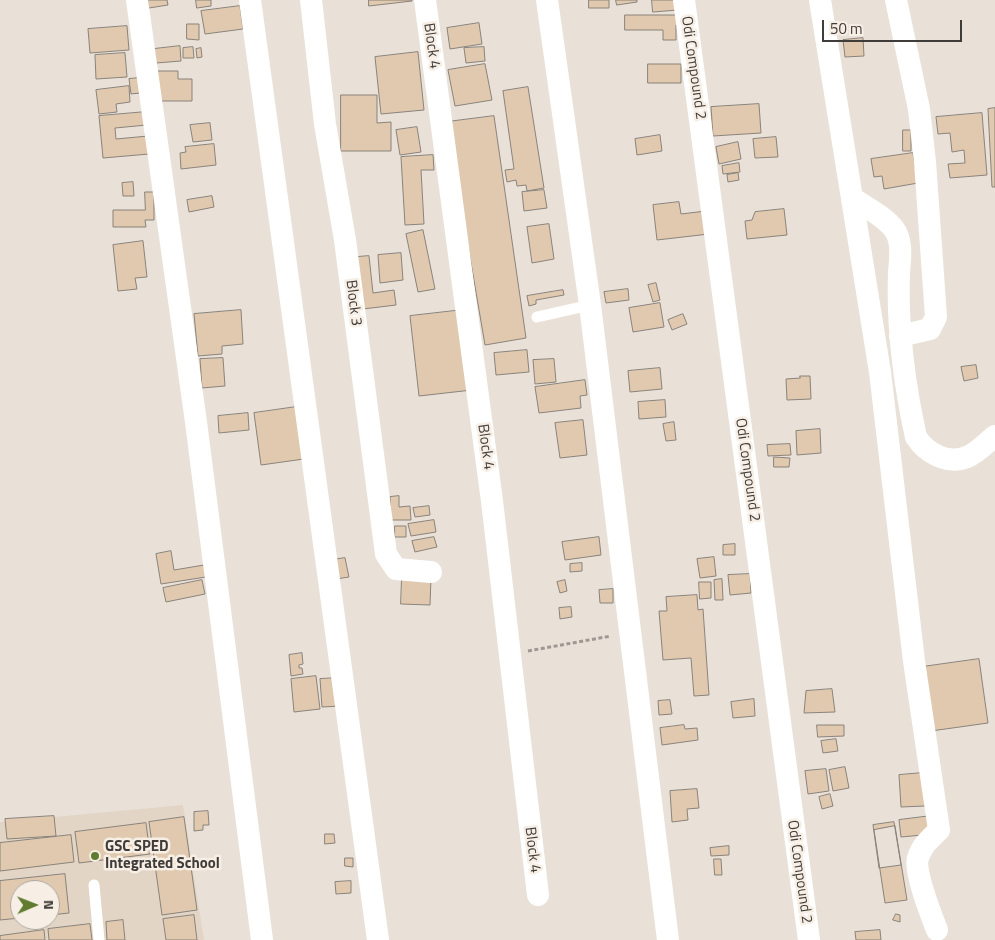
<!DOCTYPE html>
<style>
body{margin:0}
#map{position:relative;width:995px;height:940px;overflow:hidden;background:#e9e1d8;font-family:"Titillium Web",sans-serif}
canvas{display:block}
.north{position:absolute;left:10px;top:880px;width:50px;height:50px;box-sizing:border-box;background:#f7efe5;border:1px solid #aea7a0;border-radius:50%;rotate:89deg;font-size:14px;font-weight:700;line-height:20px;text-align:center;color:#403c39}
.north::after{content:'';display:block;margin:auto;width:18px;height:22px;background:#617c30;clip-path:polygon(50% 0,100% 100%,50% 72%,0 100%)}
.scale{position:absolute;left:822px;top:20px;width:140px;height:22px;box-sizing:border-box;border:2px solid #403c39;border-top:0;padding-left:6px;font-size:15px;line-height:18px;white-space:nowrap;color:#403c39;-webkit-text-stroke:4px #f7efe5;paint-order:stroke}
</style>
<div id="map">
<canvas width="995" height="940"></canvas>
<div class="north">N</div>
<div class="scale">50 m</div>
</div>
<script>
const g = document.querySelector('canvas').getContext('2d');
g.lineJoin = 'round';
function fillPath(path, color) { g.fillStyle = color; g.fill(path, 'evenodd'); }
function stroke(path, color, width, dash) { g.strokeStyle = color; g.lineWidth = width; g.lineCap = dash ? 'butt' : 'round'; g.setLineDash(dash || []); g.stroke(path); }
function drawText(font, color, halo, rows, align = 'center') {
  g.font = font + ' "Titillium Web",sans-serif'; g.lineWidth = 5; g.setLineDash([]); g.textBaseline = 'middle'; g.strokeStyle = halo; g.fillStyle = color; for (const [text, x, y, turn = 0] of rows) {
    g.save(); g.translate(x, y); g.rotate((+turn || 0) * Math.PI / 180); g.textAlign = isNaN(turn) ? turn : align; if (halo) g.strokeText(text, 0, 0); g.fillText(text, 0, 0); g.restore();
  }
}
fillPath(new Path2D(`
 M183,805L204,940H0V822ZM20,890H50V920H20Z`), '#e2d5c5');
const building = new Path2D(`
 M148,0H167L168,5L149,8Z
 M196,0H211V6L197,8Z
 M369,0H412V1L369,6Z
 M589,0H609V8H589Z
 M616,0H637V2L617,5Z
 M652,0H677L678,10L653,12Z
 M240,6L243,29L205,34L201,11Z
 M625,15H681L682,25H676V40H663V30H625Z
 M479,23L482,44L450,49L447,28Z
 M187,24H199V40L187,39Z
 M127,26L129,50L90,53L88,29Z
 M863,38L864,56L845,57L843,40Z
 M180,46L181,61L156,63L154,49Z
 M193,47L194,58H183V48Z
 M484,47L485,61L466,63L464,48Z
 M201,48L202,57L197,58L196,49Z
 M418,52L424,110L381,114L375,57Z
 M125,53L127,77L96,79L95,55Z
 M485,64L492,100L455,106L448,70Z
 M648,64H681V83H648Z
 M157,71H178V79H192V101H154Z
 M139,78L140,93L131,94L129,79Z
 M129,86L130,102L116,104L117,112L99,114L96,90Z
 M528,87L544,188L527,191L526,185L517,186L516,180L507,182L505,170L514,169L503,91Z
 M341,95H377V123L391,122V151H341Z
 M759,104L761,133L713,136L711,107Z
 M995,108V187H992L988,109Z
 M146,112L147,125L115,128L116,139L148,136L149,154L103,158L99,116Z
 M982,113L987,175L950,178L948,164L965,163L964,150L952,152L950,133L938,134L936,117Z
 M494,116L526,338L485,345L447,122Z
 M210,123L212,140L193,142L190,125Z
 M417,127L421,152L400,155L396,130Z
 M903,130H911V151H903Z
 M660,135L662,151L637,155L635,139Z
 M776,137L778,157L755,158L753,139Z
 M738,142L741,159L719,164L716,147Z
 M214,144L216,165L181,169L180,153L186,152L185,147Z
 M913,153L918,183L884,189L882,176L874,177L871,159Z
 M433,155L434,170H421L424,224L405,225L401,157Z
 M739,163L740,172L723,174L722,166Z
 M738,173L739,180L728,182L727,175Z
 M133,182L134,196H123L122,183Z
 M544,190L547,208L524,211L522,192Z
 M145,192H154V220H145L146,227H113V210H145Z
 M212,196L214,207L189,212L187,200Z
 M679,202L681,214L706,211L709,234L657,240L653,205Z
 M784,209L787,235L747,239L745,221L752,220L755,212Z
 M549,224L554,259L532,263L527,227Z
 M423,230L435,289L418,292L406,234Z
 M143,241L147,277L135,278L137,289L118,291L113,245Z
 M401,253L403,280L380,283L378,255Z
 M369,256L373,293L394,290L396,305L363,309L357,257Z
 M656,283L660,300L653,302L648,285Z
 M628,289L629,300L606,303L604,292Z
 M563,290L564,295L536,300V304L529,306L527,296Z
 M660,303L664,327L633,332L629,308Z
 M241,310L243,344L222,346V354L198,356L194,314Z
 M463,310L472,390L419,396L410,316Z
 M683,314L687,324L672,330L668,320Z
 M527,350L529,372L496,375L494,353Z
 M223,358L225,386L202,388L200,359Z
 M554,359L556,382L535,384L533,360Z
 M976,365L978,378L964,381L961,367Z
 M660,368L662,389L630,392L628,371Z
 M800,376H810L811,399L787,400L786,379L800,378Z
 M585,380L587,395L580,396L581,408L539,413L535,387Z
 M665,400L666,417L639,419L638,402Z
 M303,406L311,458L261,465L254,413Z
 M248,413L249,430L219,433L218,416Z
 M583,420L587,455L560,458L555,423Z
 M674,422L676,440L666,441L663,424Z
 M820,429L821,453L797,455L796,431Z
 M790,444L791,455L768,456L767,445Z
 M774,457L790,458L789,467H774Z
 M399,496V507L410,506L411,520H391L390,497Z
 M429,506L430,515L415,517L413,508Z
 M434,520L436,532L411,536L408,524Z
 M395,526H406V537H395Z
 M434,537L437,547L415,552L412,541Z
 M599,537L601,555L565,560L562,542Z
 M735,544V555H723V545Z
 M171,551L174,570L204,565L206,577L161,584L156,554Z
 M714,557L716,576L700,578L697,559Z
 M345,558L349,577L336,579L332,560Z
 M582,563V571L570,572V564Z
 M750,574L751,593L730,595L728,575Z
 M402,577L431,578L430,605L401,604Z
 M722,579L723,600H715L714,580Z
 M202,580L205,594L166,602L163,588Z
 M565,580L567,591L560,593L557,582Z
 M699,582H711V598L700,599Z
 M613,589V603H600L599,590Z
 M697,595L698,610L703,609L709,695L694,696L691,658L663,660L659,611H667L666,597Z
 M571,607L572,617L560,619L559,608Z
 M302,653L303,664L299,665V668H302L303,674L291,676L289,655Z
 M979,659L988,723L931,731L922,667Z
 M316,676L320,709L294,712L291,679Z
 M338,678L340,706L322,707L320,679Z
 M832,689L835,712L804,713L806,691Z
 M754,699L755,716L733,718L731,702Z
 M670,700L672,714L659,715L658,701Z
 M684,725L685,729L697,728L698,740L662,745L660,728Z
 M817,725H844V736L818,737Z
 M836,739L838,751L823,753L821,741Z
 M845,767L849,788L833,791L829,770Z
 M826,769L829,791L808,794L805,771Z
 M923,773L925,806L901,807L899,775Z
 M697,789L699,808L687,809L688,820L672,822L670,791Z
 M830,794L833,806L822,809L819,797Z
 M208,811L209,825H203V830L194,831V812Z
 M54,816L56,836L7,839L5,819Z
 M931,816L933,834L901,837L899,820Z
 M184,817L197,910L162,915L149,822Z
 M894,822L901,865L879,868L873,825Z
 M146,823L150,854L79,863L75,832Z
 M895,826L907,900L885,903L874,830Z
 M325,834H334L335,843L325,844Z
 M71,835L74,862L0,871V843Z
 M729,846V855L711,856L710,848Z
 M345,858H353V867L345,866Z
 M714,859H721L722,875H715Z
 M65,874L69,913L50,915V890H20V918L0,920V881Z
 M351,881V893L336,894L335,882Z
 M896,914L900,915V922L893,920Z
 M194,915L197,940H166L163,919Z
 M123,920L125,940H107L106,922Z
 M90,924L92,940H49L48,929Z
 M44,930L45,940H0V936Z
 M880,930L881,940H856L855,932Z`);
fillPath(building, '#e0c9ae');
stroke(building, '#8a837b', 1);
stroke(new Path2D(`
 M528,651L611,636`), '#9f9892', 3, [4, 2.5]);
stroke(new Path2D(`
 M537,317L590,305
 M94,885L99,940`), '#fff', 11);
stroke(new Path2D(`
 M137,0L196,422L262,940
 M250,0L378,940
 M311,0L325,124L345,240L386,554L396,569L431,572
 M425,0L492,501L538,895
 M547,0L590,305L668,940
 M684,0L809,940
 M820,0L880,372L914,661L939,830C930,839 922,845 918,858C913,869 932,917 937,930
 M896,0L919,109L925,162L936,317L930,329L900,336
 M854,199C867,208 884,216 894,229C903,241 900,259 899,273C897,329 904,383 916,437C926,453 948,465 967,457C977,453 986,443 995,436`), '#fff', 22);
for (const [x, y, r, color] of [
 [95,856,5,"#617c30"]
]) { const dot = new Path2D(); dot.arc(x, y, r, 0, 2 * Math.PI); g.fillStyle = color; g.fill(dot); stroke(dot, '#f7efe5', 2); }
drawText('15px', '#403c39', '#f7efe5', [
 ["Block 4",431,46,82],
 ["Odi Compound 2",693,68,82],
 ["Block 3",353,303,83],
 ["Block 4",485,447,82],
 ["Odi Compound 2",747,470,82],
 ["Block 4",532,850,83],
 ["Odi Compound 2",799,872,82]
]);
drawText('bold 15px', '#403c39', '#f7efe5', [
 ["GSC SPED",105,847],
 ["Integrated School",105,864]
], 'left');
</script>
